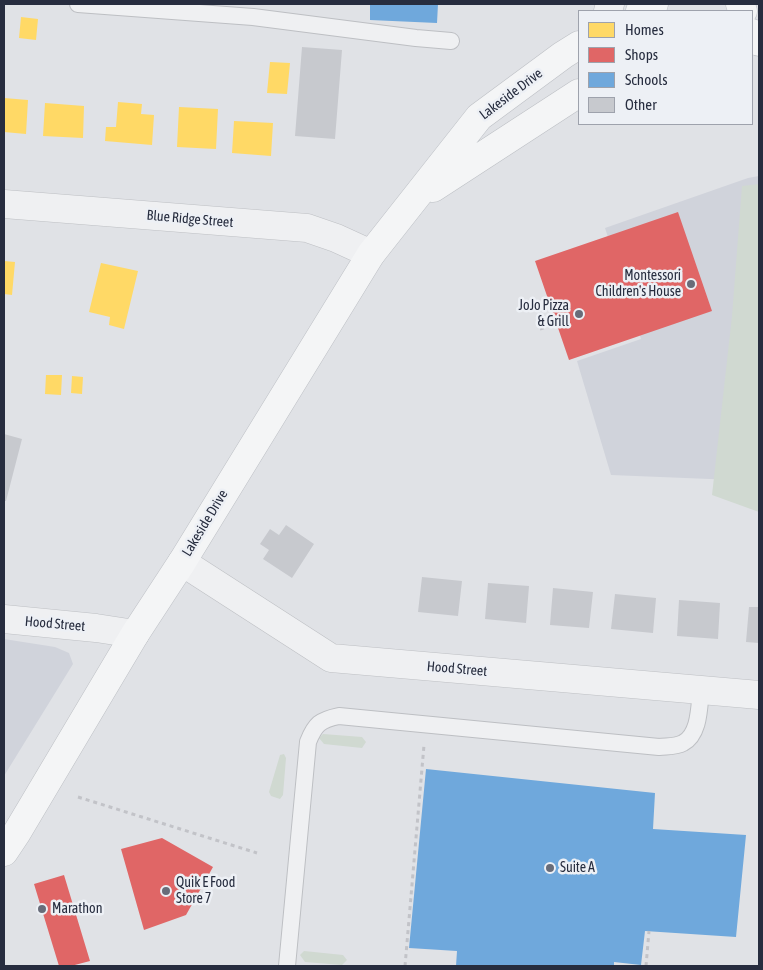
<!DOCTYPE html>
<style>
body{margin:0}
#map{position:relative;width:763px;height:970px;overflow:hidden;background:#e0e2e6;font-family:"Asap Condensed",sans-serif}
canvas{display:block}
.frame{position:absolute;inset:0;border:5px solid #272d3f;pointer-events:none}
.legend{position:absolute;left:578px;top:10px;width:175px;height:115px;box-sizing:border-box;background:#edf0f5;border:1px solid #9ea2ac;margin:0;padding:6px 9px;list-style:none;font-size:15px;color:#272d3f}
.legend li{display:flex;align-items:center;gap:10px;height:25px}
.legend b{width:25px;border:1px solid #9ea2ac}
</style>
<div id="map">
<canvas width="763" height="970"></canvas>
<div class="frame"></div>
<ul class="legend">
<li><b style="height:14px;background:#ffd966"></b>Homes</li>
<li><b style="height:14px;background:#e06666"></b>Shops</li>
<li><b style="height:14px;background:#6fa8dc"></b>Schools</li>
<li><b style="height:14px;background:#c7c9ce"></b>Other</li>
</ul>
</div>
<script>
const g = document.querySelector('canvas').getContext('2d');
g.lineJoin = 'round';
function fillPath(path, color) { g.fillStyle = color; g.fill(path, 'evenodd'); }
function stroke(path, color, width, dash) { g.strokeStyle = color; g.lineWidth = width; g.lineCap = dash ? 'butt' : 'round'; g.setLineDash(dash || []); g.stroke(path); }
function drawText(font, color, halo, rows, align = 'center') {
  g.font = font + ' "Asap Condensed",sans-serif'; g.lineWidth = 5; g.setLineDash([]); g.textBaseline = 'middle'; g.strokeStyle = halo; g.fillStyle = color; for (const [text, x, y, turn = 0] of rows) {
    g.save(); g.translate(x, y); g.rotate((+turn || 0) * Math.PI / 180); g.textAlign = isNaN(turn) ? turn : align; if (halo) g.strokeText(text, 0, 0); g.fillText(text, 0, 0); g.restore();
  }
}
fillPath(new Path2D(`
 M759,176V481L611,475L577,361L641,339L605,228L748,178Z
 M4,639L55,647L69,653L73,664L4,776Z`), '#d0d3db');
fillPath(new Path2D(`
 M759,184V512L712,495L732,316L742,186Z
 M323,734L362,737L366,742L362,748L324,744L319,738Z
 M284,754L286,758L283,795L280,799L271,796L269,792L280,755Z
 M304,951L343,955L347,960L342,965L305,962L300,955Z`), '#d0d9d1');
fillPath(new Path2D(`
 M21,17L38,19L36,40L19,38Z
 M270,62L290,63L287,94L267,93Z
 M4,98L28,100L26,134L4,132Z
 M118,102L142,104L141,114L154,115L152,145L105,141L106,127H116Z
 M45,103L84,106L83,138L43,136Z
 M179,107L218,109L216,149L177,147Z
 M234,121L273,123L271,156L232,153Z
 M4,261L15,262L12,295L4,294Z
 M101,263L138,271L124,329L109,325L110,317L89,312Z
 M46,375H62L61,395L45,394Z
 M72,376L83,377L82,394L71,393Z`), '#ffd966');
fillPath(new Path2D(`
 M678,212L712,311L569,360L535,261Z
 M162,838L213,867L186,915L144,930L121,849Z
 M64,875L90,961L71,966H59L34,884Z`), '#e06666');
fillPath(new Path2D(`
 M370,4H438L437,23L370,20Z
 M426,769L655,793L653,829L746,835L736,937L645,931L641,965L614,962V966H456L457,951L409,948Z`), '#6fa8dc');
fillPath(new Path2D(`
 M302,47L342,50L335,139L295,136Z
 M4,434L22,439L6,501H4Z
 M286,525L314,544L292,578L263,559L269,550L260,544L270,529L279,535Z
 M422,577L462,581L458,616L418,612Z
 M488,583L529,586L526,623L485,619Z
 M553,588L593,592L589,628L550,625Z
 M615,594L656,598L653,633L611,629Z
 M679,600L720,603L718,639L677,636Z
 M749,607H759V643L746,642Z`), '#c7c9ce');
const service = new Path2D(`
 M78,4L253,17L416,38L451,41
 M287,966L308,742C315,724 320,720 339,716L659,747C667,746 676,747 683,743C700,734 699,706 701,690`);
const minor = new Path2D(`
 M608,11L610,4
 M4,204L307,228L336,238L371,254
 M182,562L331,658L759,695
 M4,619L96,628L135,634`);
const primary = new Path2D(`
 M740,4L743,11
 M640,11L654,4
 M752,33L754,38L759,42
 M433,188L579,93
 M4,852L16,834L135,634L182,562L371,254L479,117L563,55L579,45`);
stroke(service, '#bdbfc3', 18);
stroke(minor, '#bdbfc3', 29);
stroke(primary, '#bcbfc4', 29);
stroke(new Path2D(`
 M540,329L557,324
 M78,797L257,853
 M405,966L424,745
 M646,966L649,931`), '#c2c3c8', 3, [4, 4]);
stroke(service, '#eff0f2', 16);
stroke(minor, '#eff0f2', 28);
stroke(primary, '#f4f5f6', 28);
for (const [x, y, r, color] of [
 [691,284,5,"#686c79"],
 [579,314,5,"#686c79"],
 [550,868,5,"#686c79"],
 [166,891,5,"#686c79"],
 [42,909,5,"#686c79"]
]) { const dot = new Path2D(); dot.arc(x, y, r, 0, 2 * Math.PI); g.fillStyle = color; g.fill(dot); stroke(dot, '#edf0f5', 2); }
drawText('14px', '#272d3f', '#edf0f5', [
 ["Lakeside Drive",511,94,-37],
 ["Blue Ridge Street",190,219,5],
 ["Lakeside Drive",205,523,-59],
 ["Hood Street",55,624,5],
 ["Hood Street",457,669,5]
]);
drawText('14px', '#272d3f', '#edf0f5', [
 ["Montessori",681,276,"right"],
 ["Children's House",681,292,"right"],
 ["JoJo Pizza",569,306,"right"],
 ["& Grill",569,322,"right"],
 ["Suite A",560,868],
 ["Quik E Food",176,883],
 ["Store 7",176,899],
 ["Marathon",52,909]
], 'left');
</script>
